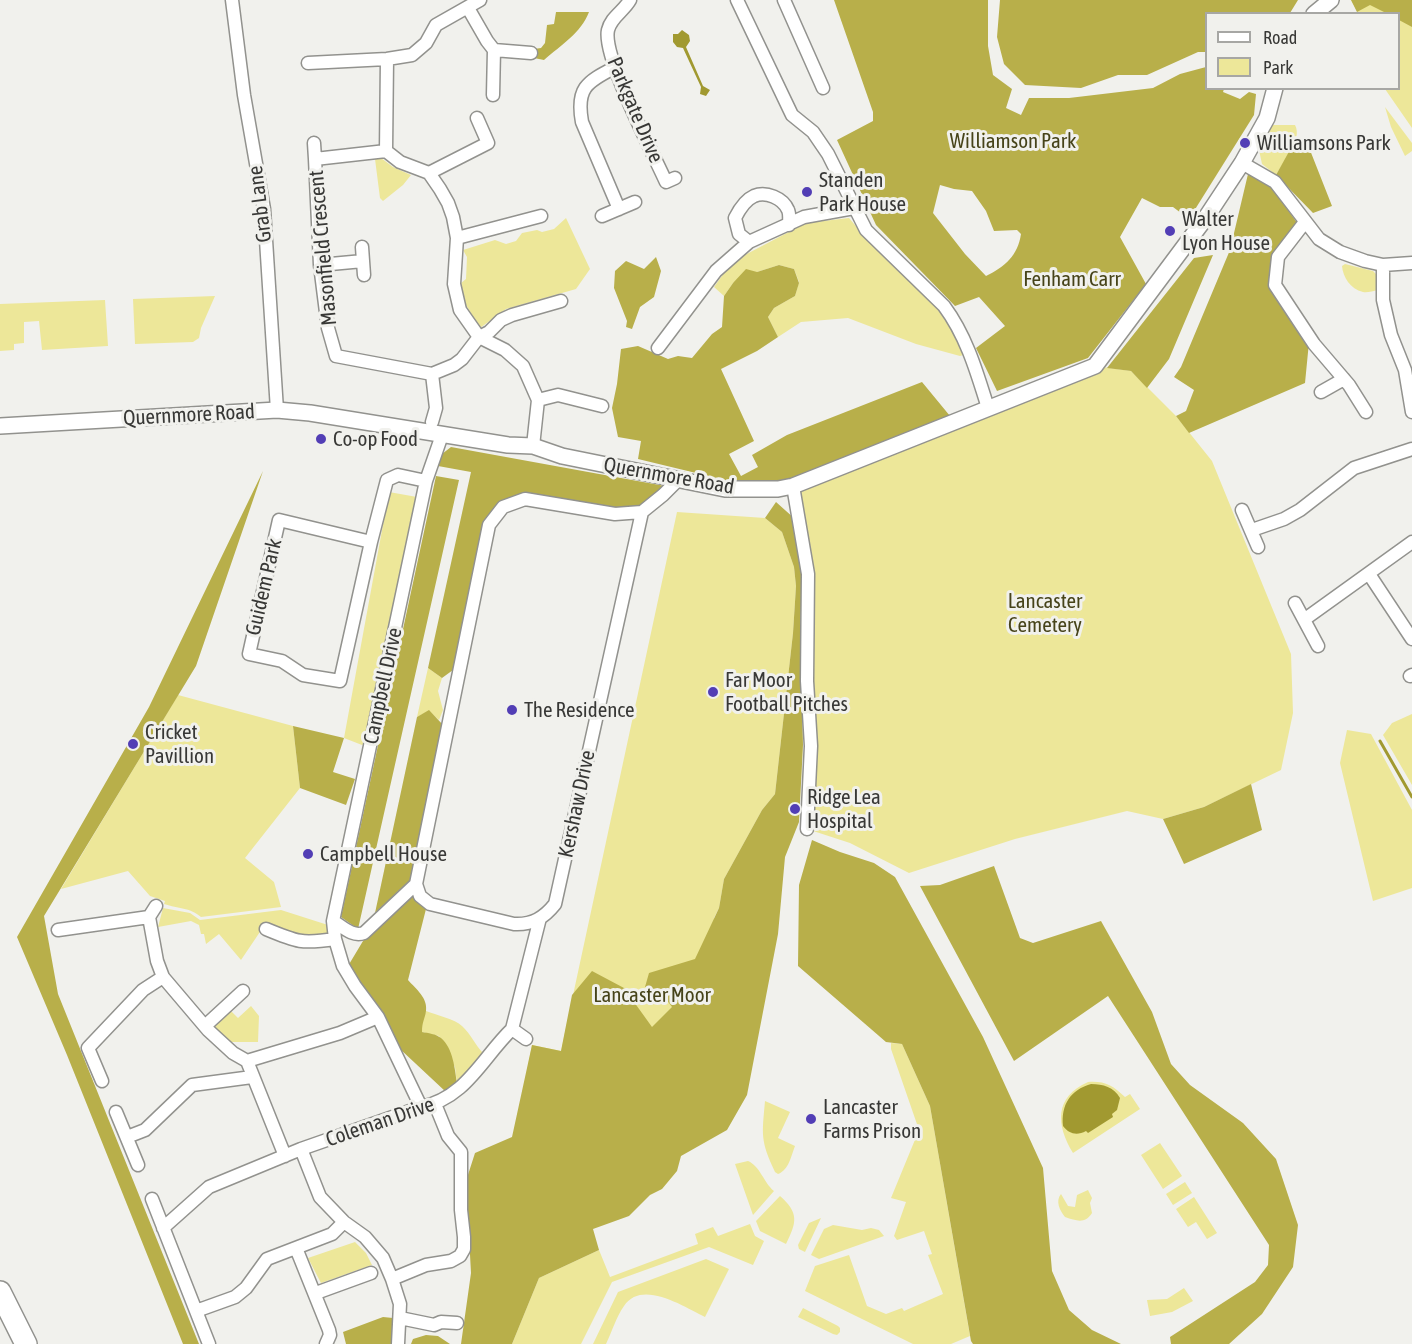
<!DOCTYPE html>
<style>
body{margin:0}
#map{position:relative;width:1412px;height:1344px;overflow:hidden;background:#f1f1ed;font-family:"Asap Condensed",sans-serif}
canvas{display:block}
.legend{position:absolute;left:1205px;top:12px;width:195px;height:78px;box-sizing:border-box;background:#f1f1ed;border:2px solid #a7a7a4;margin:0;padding:8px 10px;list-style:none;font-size:18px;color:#383836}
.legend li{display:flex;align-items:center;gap:12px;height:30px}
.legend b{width:30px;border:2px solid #a7a7a4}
</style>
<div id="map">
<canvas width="1412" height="1344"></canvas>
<ul class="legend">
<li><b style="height:8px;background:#fff"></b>Road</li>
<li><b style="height:16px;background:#ede799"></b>Park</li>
</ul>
</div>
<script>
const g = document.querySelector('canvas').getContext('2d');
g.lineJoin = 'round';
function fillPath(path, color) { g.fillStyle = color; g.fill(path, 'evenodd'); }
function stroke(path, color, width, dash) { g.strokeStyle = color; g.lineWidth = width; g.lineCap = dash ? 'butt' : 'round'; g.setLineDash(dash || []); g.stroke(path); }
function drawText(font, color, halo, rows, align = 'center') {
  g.font = font + ' "Asap Condensed",sans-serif'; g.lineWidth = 6; g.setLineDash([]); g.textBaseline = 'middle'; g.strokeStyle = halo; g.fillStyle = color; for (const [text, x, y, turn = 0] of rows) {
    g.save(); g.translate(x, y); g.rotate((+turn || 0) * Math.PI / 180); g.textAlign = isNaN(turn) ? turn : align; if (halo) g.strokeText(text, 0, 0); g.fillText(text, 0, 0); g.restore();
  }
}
fillPath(new Path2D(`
 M1351,0H1412V128L1385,89L1398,88V14L1358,13Z
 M1385,107L1412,143V151L1405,156L1391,127Z
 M1271,125H1295C1303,139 1283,162 1276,175L1262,164L1259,150Z
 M381,158L393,167L411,175L403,185L383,201L380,198L375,159Z
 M566,218L590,269L576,289L506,309L480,328L466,305L461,283L466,279L467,257L463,250L495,240L506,244L516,241L522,233L537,230L542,232L554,229Z
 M849,218L871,244L947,315L966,354L960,356L916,344L848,318L801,322L778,337L768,317L774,308L795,296L799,282L794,269L779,265L757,272L733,283L724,296L714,287L726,270L739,258L806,223Z
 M1345,264L1373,271L1376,274L1378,290C1373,291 1367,293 1363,292C1350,289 1343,277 1342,266Z
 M215,296L201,328L199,338L193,342L135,344L133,299Z
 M105,300L108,346L42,350L39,321L24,322V343L14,344V350L0,351V304Z
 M1095,366L1131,371L1176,416L1212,461L1291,654L1293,713L1281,770L1204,807L1163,819L1127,811L1015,839L909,873L850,843L807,829L808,574L793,486Z
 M389,492L417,497L366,742L362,745L344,738Z
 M677,512L765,518L782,532L794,567L796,586L793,633L775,794L762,810L724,879L719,908L714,918L729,1007L526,1076L532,1045L561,1051Z
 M428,668L442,678L438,691L443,710L439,720L429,711L417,717Z
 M178,695L293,726L300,788L245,858L274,882L281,907L201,917C189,907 179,909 164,904L165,901L150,896L128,871L61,889Z
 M1412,714V785L1383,735L1392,723Z
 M1347,730L1371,734L1412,810V888L1373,901L1340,763Z
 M163,908L190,913L200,920L281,910L328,925L331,935C309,940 286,934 266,923L241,960L219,934L206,944L204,934H201L199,925L191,921L158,927Z
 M251,1006L259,1016L258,1042H227L213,1026L231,1011L238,1018Z
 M426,1011C436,1015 455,1019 462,1026C471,1034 475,1045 483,1053L457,1084L455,1067L439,1036L422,1032V1020Z
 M891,1043L902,1044L930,1106L970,1336L951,1344H913L805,1291L815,1266L849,1255L867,1306L886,1314L902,1308L904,1311L943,1294L928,1255L932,1254L924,1231L897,1240L894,1236L906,1202L891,1198L919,1130L891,1049Z
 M1088,1082C1105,1081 1112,1085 1125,1097L1130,1094L1140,1109L1073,1153C1056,1125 1054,1097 1088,1082Z
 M765,1101L790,1112L778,1138L795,1146C791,1156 789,1170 778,1174L775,1172C760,1140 762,1135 765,1101Z
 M1160,1143L1182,1176L1163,1189L1141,1155Z
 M748,1161C760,1166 764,1183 774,1191L753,1215L735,1164Z
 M1185,1182L1192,1193L1173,1205L1166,1194Z
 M1088,1190L1092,1198L1090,1203L1092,1213C1085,1224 1077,1221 1065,1217C1060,1211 1055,1201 1061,1194L1068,1206L1075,1207L1077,1195Z
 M780,1196C799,1213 797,1222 786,1244L760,1231L756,1221Z
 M1194,1197L1217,1233L1207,1239L1196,1222L1188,1227L1176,1209Z
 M821,1218L805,1252L799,1249L798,1245L809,1223Z
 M750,1224L755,1236L764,1241L753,1265L709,1247L612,1282L581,1344H512L539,1278L599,1250L610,1277L698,1244L695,1234L713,1227L718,1236Z
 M833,1225L862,1230L871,1228L879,1230L884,1236L819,1259L811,1255L824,1229Z
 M355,1242L366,1253L372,1265L321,1283L308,1258Z
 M706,1259L729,1269L705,1317C684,1307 642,1279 624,1306C616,1317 612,1332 606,1344H593L618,1292Z
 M1184,1288L1193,1301L1172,1312L1150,1316L1147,1300L1167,1299Z
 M803,1308L838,1326L840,1328V1332L837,1335L833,1334L798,1317Z`), '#ede799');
fillPath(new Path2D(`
 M834,0H988V46L993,75L1012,89L1006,108L1021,115L1029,98H1069L1153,88L1180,74L1206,67V88L1224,89L1223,92L1240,99L1249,92L1256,94L1254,115L1189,219L1173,207H1160L1142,198L1120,237L1146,284L1088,358L997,391L976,348L1005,326L979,297L955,306L876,225L837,140L873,121V112ZM940,185L954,189L972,191L986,211L994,231L1017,230L1021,234C1018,255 1005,267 986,276L965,254L933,213Z
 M1000,0H1298L1290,13L1206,14V52H1198L1147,75H1118L1081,88L1025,85L1004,64L997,37Z
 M1351,0H1412V27L1399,20L1398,14L1386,13L1370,5L1357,12Z
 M556,12H589C581,33 561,45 544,60L534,58V49L541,48L545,43L547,25L554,24Z
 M1296,139L1308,145L1332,206L1313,213L1276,175Z
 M1248,174L1272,188L1298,224L1271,284L1309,342L1305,383L1189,433L1176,416L1186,411L1194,390L1174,377L1181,367L1230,250Z
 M1213,255L1169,359L1147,388L1131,371L1107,368L1194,258Z
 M656,257L661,271L654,297L640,307L632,329L626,327L627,321L614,288L615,271L626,261L644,269Z
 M779,265L794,269L799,283L795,296L774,308L768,317L778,337L757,351L721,369L754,441L729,454L741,476L758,467L752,455L787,435L922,382L950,416L785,481L725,480L638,459L641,441L618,437L612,408L617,384L621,349L638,346L668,359L678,356L692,358L712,334L722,327L724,296L733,283L746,269L757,272Z
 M451,447L665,486L641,508L615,510L525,495L484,524L453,670L442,678L428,668L471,472L438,466L442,454Z
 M263,471L196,666L44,916L58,994L199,1344H183L67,1055L17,937L149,707Z
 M436,476L459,480L358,929L341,917Z
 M776,502L795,519L802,581L800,632L803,745L799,822L785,857L778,934L747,1095L727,1130L681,1156L677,1171L662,1189L650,1195L629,1216L593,1229L599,1250L539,1278L512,1344H461L471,1273L466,1181L475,1153L512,1137L532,1045L561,1051L572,995L592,971L624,988L652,1027L672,1007L660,991L645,987L649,973L695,959L719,908L724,879L762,810L775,794L793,633L796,586L794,567L782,532L765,518Z
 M429,710L443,725L410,880L375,913L417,717Z
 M293,726L344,738L333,772L355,779L346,805L300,788Z
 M1251,784L1262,830L1184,864L1163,819L1204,807Z
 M812,840L840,852L874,863L895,877L983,1037L1043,1168L1052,1271L1069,1310L1092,1330L1121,1344H973L971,1341L930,1106L902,1044L886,1042L798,966L799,885Z
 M994,866L1020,938L1033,943L1101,921L1152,1012L1171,1064L1190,1085L1243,1123L1276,1159L1298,1225L1293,1267L1262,1314L1229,1344H1171L1170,1337L1255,1282L1268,1265L1269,1245L1108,996L1014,1061L920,886L940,885Z
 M413,894L426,909L408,980C416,989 428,998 426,1011C425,1019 422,1021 422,1032C428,1033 436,1034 441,1038C453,1048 455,1069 457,1084L446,1092L400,1049L348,966L366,936Z
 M383,1317L393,1318V1344H346L343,1332Z
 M426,1335L438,1336L450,1344H411L413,1339Z`), '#b8af4a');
fillPath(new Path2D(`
 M682,30L689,35L690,41L686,47L703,86L710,90L706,96L700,94L701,87L683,48L677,47L673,42V34H678Z
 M1091,1084C1103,1084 1114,1087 1120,1098L1117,1110L1112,1114L1113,1117L1088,1133L1086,1131C1077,1136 1069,1134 1063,1126C1061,1105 1070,1090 1091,1084Z`), '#a19930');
stroke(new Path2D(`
 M1380,741L1412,797`), '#a19930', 3);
const minor = new Path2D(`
 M232,0L244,95L264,209L277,410
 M630,0C624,11 611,17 608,30C602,56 653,153 666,182L675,178
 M737,0L792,115L813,132L828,154L866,230L944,306C967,337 977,373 988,408
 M784,0L823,88
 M468,8L487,41L494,50L493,95
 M494,50L531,53
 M387,59L386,151L400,162L429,173L440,189L448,203L453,217L457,238L454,284L460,310L479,337L505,350L523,366L538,400L533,446
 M308,63L387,59L412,55L426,43L436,25L480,0
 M614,68C586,82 576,89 582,122L619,209
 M314,143L315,159
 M386,151L315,159L320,265L328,328L336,356L432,374L454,365L462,359L479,337L489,332L501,320L512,315L561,301
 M1242,163L1275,182L1319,239L1340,252L1365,261L1383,265V300L1391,335L1405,370L1412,412
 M429,173L488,143L477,118
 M602,216L635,202
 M1305,222L1278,257L1275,285L1314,344L1349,385L1366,412
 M457,238L541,216
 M749,242L739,234L735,218C739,210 745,200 754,196C766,191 783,198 788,210C790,214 789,220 789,225
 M362,247L364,275
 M320,265L363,261
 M1383,265L1412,263
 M658,348L716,271L749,242L804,217L854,208
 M1321,392L1344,379
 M538,400L558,395L602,406
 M432,422L436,408L432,374
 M793,486L808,574L807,681L811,746L807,829
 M1242,510L1258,547
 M1252,530L1284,519L1300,510L1354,468L1412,449
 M371,542L279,520L249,654L282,661L303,675L340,681L371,542L387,480L398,475L426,481
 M1369,574L1412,639
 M1295,603L1318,646
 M1305,619L1412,542
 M1410,676L1412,675
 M416,884L489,525L503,507L525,499L615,514L642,512L663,495L678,480
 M156,906L149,917L157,961L163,977L208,1030L233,1053L247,1061L285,1156
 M333,921C343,927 352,937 364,933L416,884L420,896L430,904L514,924C532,925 544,918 555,904L642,512
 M266,929C297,942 302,944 335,939
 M58,930L149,917
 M205,1026L243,991
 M512,1029L526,1039
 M247,1061L340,1033L378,1017
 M102,1081L88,1048L143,990L163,977
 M421,1107L378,1017L355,986L343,966L335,939L333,921L426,481L442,435
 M116,1112L138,1165
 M127,1137L145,1130L192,1085L252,1077
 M301,1149L320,1197L344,1222L365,1237L383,1258L392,1279L400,1304L398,1344
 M152,1199L209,1344
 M163,1228L209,1187L301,1149L421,1107C466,1098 482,1058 512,1029L540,918
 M296,1248L329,1330L330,1335L326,1344
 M392,1279L426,1265L451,1261L460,1256L464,1249V1237L461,1210V1152L448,1136L435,1104
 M316,1293L371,1273
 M196,1311L235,1297L246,1288L267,1259L332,1234L344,1222
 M400,1318L434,1325L441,1322L457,1323`);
const tertiary = new Path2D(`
 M1314,14L1331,0
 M0,426L277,410L310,413L508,445L533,446L562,456L725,489H778L793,486L1095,366L1207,216L1242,163L1267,118L1275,88`);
const motorway = new Path2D(`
 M0,1292L26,1344`);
stroke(minor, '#92928e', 15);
stroke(tertiary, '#92928e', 18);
stroke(motorway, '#92928e', 24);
stroke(minor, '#fff', 12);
stroke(tertiary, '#fff', 15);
stroke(motorway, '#fff', 21);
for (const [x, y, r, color] of [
 [1245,143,6,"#523eb5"],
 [807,192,6,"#523eb5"],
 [1170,231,6,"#523eb5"],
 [321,439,6,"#523eb5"],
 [713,692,6,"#523eb5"],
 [512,710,6,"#523eb5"],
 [133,744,6,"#523eb5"],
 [795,809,6,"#523eb5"],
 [308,854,6,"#523eb5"],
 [811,1119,6,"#523eb5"]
]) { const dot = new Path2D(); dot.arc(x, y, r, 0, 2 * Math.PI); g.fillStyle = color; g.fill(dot); stroke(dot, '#f1f1ed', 2); }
drawText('21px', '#383836', '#f1f1ed', [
 ["Parkgate Drive",635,110,67],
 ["Grab Lane",260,204,-97],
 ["Masonfield Crescent",323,248,-95],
 ["Quernmore Road",189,415,-3],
 ["Quernmore Road",669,476,10],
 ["Guidem Park",264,587,-77],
 ["Campbell Drive",383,686,-78],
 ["Kershaw Drive",577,804,-78],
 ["Coleman Drive",380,1122,-19]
]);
drawText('21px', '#464319', '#f1f1ed', [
 ["Williamson Park",1013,141],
 ["Fenham Carr",1072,279],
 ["Lancaster",1045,601],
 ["Cemetery",1045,625],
 ["Lancaster Moor",652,995]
]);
drawText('21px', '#383836', '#f1f1ed', [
 ["Williamsons Park",1257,143],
 ["Standen",819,180],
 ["Park House",819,204],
 ["Walter",1182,219],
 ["Lyon House",1182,243],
 ["Co-op Food",333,439],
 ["Far Moor",725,680],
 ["Football Pitches",725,704],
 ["The Residence",524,710],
 ["Cricket",145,732],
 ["Pavillion",145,756],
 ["Ridge Lea",807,797],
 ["Hospital",807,821],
 ["Campbell House",320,854],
 ["Lancaster",823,1107],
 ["Farms Prison",823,1131]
], 'left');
</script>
